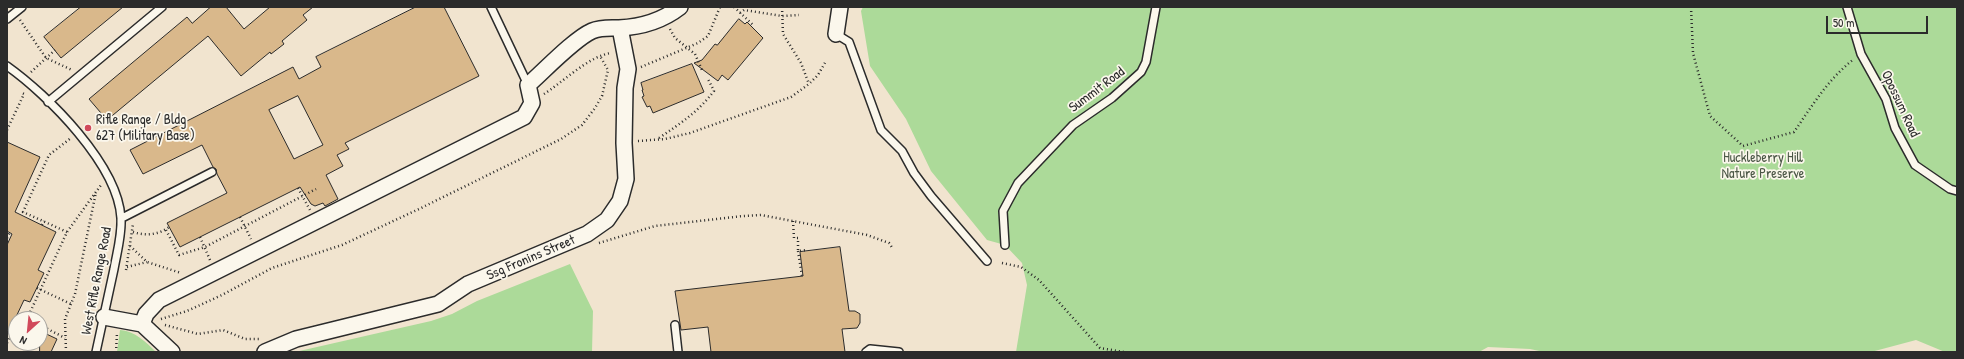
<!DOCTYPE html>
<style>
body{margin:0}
#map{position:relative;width:1964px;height:359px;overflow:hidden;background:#f1e4cf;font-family:"Patrick Hand",sans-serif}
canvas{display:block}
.frame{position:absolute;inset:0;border:8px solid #2b2b2b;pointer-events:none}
.north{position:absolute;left:8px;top:311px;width:40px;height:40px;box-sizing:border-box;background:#fbf7ec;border:1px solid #a8a59f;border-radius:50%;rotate:207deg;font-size:11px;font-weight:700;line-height:16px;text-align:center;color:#2b2b2b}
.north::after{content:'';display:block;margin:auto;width:14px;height:18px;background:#d1495b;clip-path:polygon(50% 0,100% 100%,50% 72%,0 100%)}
.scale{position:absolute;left:1826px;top:16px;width:102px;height:18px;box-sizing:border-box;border:2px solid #2b2b2b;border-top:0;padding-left:5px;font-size:12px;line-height:14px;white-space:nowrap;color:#2b2b2b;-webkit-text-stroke:3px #fbf7ec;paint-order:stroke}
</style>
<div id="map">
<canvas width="1964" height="359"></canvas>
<div class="frame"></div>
<div class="north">N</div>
<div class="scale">50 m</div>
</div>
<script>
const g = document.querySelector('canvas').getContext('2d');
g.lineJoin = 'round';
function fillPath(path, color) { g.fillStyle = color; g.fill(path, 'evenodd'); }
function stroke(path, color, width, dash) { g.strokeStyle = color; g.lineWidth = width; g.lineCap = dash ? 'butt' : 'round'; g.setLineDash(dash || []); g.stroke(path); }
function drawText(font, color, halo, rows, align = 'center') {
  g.font = font + ' "Patrick Hand",sans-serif'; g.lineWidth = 3.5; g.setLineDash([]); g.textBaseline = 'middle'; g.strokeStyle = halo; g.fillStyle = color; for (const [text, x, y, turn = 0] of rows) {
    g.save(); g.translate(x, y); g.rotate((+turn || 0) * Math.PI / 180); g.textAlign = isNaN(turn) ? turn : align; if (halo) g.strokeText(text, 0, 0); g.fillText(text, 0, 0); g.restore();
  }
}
fillPath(new Path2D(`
 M863,7H1957V352H1945L1916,340L1871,352H1544L1530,349L1488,347L1479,352H1016L1027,285L1022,263L1005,245L987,240L931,171L906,119L870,66L861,11Z
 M570,264L593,311L592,352H295L431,321L452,314L477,301Z
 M120,330C135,331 146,342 156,352H117Z`), '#acda99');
const building = new Path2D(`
 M81,7H123L61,58L44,37Z
 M211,7H226L244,29L270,7H313L303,15L307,20L282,41L284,44L271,54L270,52L241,76L208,36L107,120L89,99L187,17L192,23Z
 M416,7H444L479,76L345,143L349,149L337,155L343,166L326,175L338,199L325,206L323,203L315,206L311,204L300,187L180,247L167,223L227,193L217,174L216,169L213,167L202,145L143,174L130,150L293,67L299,79L321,67L316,57ZM298,96L323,145L294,159L269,110Z
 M739,19L745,24L747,22L763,38L728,80L722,75L718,81L694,63L702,60L715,44L717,45Z
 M692,64L704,92L653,113L650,106L647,107L642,97L644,96L642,90H643L641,83Z
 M7,142L40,157L15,212L56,232L38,270L44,273L30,302L24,300L7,336V245L12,234L7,231Z
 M840,247L849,311H855L860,314V323L857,328L842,329L845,352H711L708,327L681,330L675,291L803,276L800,252Z
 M40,331L57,339L51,352H40Z`);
fillPath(building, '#d9b88b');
stroke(building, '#2b2b2b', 1);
const lane = new Path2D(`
 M491,7L528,85
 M1847,7L1861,54L1886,99L1895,128L1915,165L1950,189L1957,191
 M7,19L22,7
 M836,34L849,42L881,130L902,151L914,173L931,196L987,261
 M7,66C48,95 118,165 121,218C122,235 117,252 114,269C108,296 102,324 96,352
 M48,102L162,7
 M122,218L212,172
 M1005,245L1003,211L1018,183L1073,125L1112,98L1141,72L1146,62L1156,7
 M675,325L678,352
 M866,352L870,349L899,352`);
const street = new Path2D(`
 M836,34L840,7
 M104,317L142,324L172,352
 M142,324L146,314L159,300L524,117L532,103L528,85C544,71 574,39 592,31C601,27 610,28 619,28C642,27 662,21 680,7
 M265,352L296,339L438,304L468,284L587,234L607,220L620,201L626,179L624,143L625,88L628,69L620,28`);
stroke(lane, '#2b2b2b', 10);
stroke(street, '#2b2b2b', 18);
stroke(new Path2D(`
 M734,7L753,25
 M782,7L783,34L801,63L809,84
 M1691,7L1693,53L1710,116L1743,146L1794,132C1812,106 1828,79 1854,59
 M740,13L744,10L782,16L799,15
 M20,20L46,58L72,70
 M670,29L675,38L695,54L702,70
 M641,67L698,43L708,36L720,7
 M31,72L55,50
 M544,94C563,82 589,56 611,53
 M7,130L24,94L22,93
 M659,138C681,123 698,112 714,91L708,79
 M638,141L665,139L690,133L791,97L809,84L818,75L826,61
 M298,188L310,210
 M240,217L251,239
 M793,221L794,238H798V251L807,250V251
 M42,225L44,221
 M166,230L179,255L205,247L316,189
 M67,232L23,212L49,155L71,138
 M133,232C145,236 159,235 169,227
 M200,237L210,260
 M7,238L10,232
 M599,243L655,226L743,216L761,215L867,235L889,243L893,249
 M130,246L147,262L181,273
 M798,251L802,276
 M1002,263L1021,267L1039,280L1100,348L1124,352
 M127,267L147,262
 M126,270L133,224
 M37,288L71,304
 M27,319L67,232L101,185
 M161,319L187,311L222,295L272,268L342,245L419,209L561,139L582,125L595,108L602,96L608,70L600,56
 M40,325L65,338
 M165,325L198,334L223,330L245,339H260
 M42,332L44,327
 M7,343L9,338
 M66,352L65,319L75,294L96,192
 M116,352L117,333`), '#2b2b2b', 2.5, [1, 3]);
stroke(lane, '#fbf7ec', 7);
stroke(street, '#fbf7ec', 15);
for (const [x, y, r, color] of [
 [88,128,4,"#d1495b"]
]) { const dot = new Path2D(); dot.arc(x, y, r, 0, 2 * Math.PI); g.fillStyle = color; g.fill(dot); stroke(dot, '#fbf7ec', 1.5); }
drawText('14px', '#2b2b2b', '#fbf7ec', [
 ["Summit Road",1097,90,-37],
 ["Opossum Road",1900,104,65],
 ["Ssg Fronins Street",531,258,-23],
 ["West Rifle Range Road",97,281,-79]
]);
drawText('14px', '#2b2b2b', '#fbf7ec', [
 ["Rifle Range / Bldg",96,120],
 ["627 (Military Base)",96,136]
], 'left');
drawText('14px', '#4b5746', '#fbf7ec', [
 ["Huckleberry Hill",1763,158],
 ["Nature Preserve",1763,174]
]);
</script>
